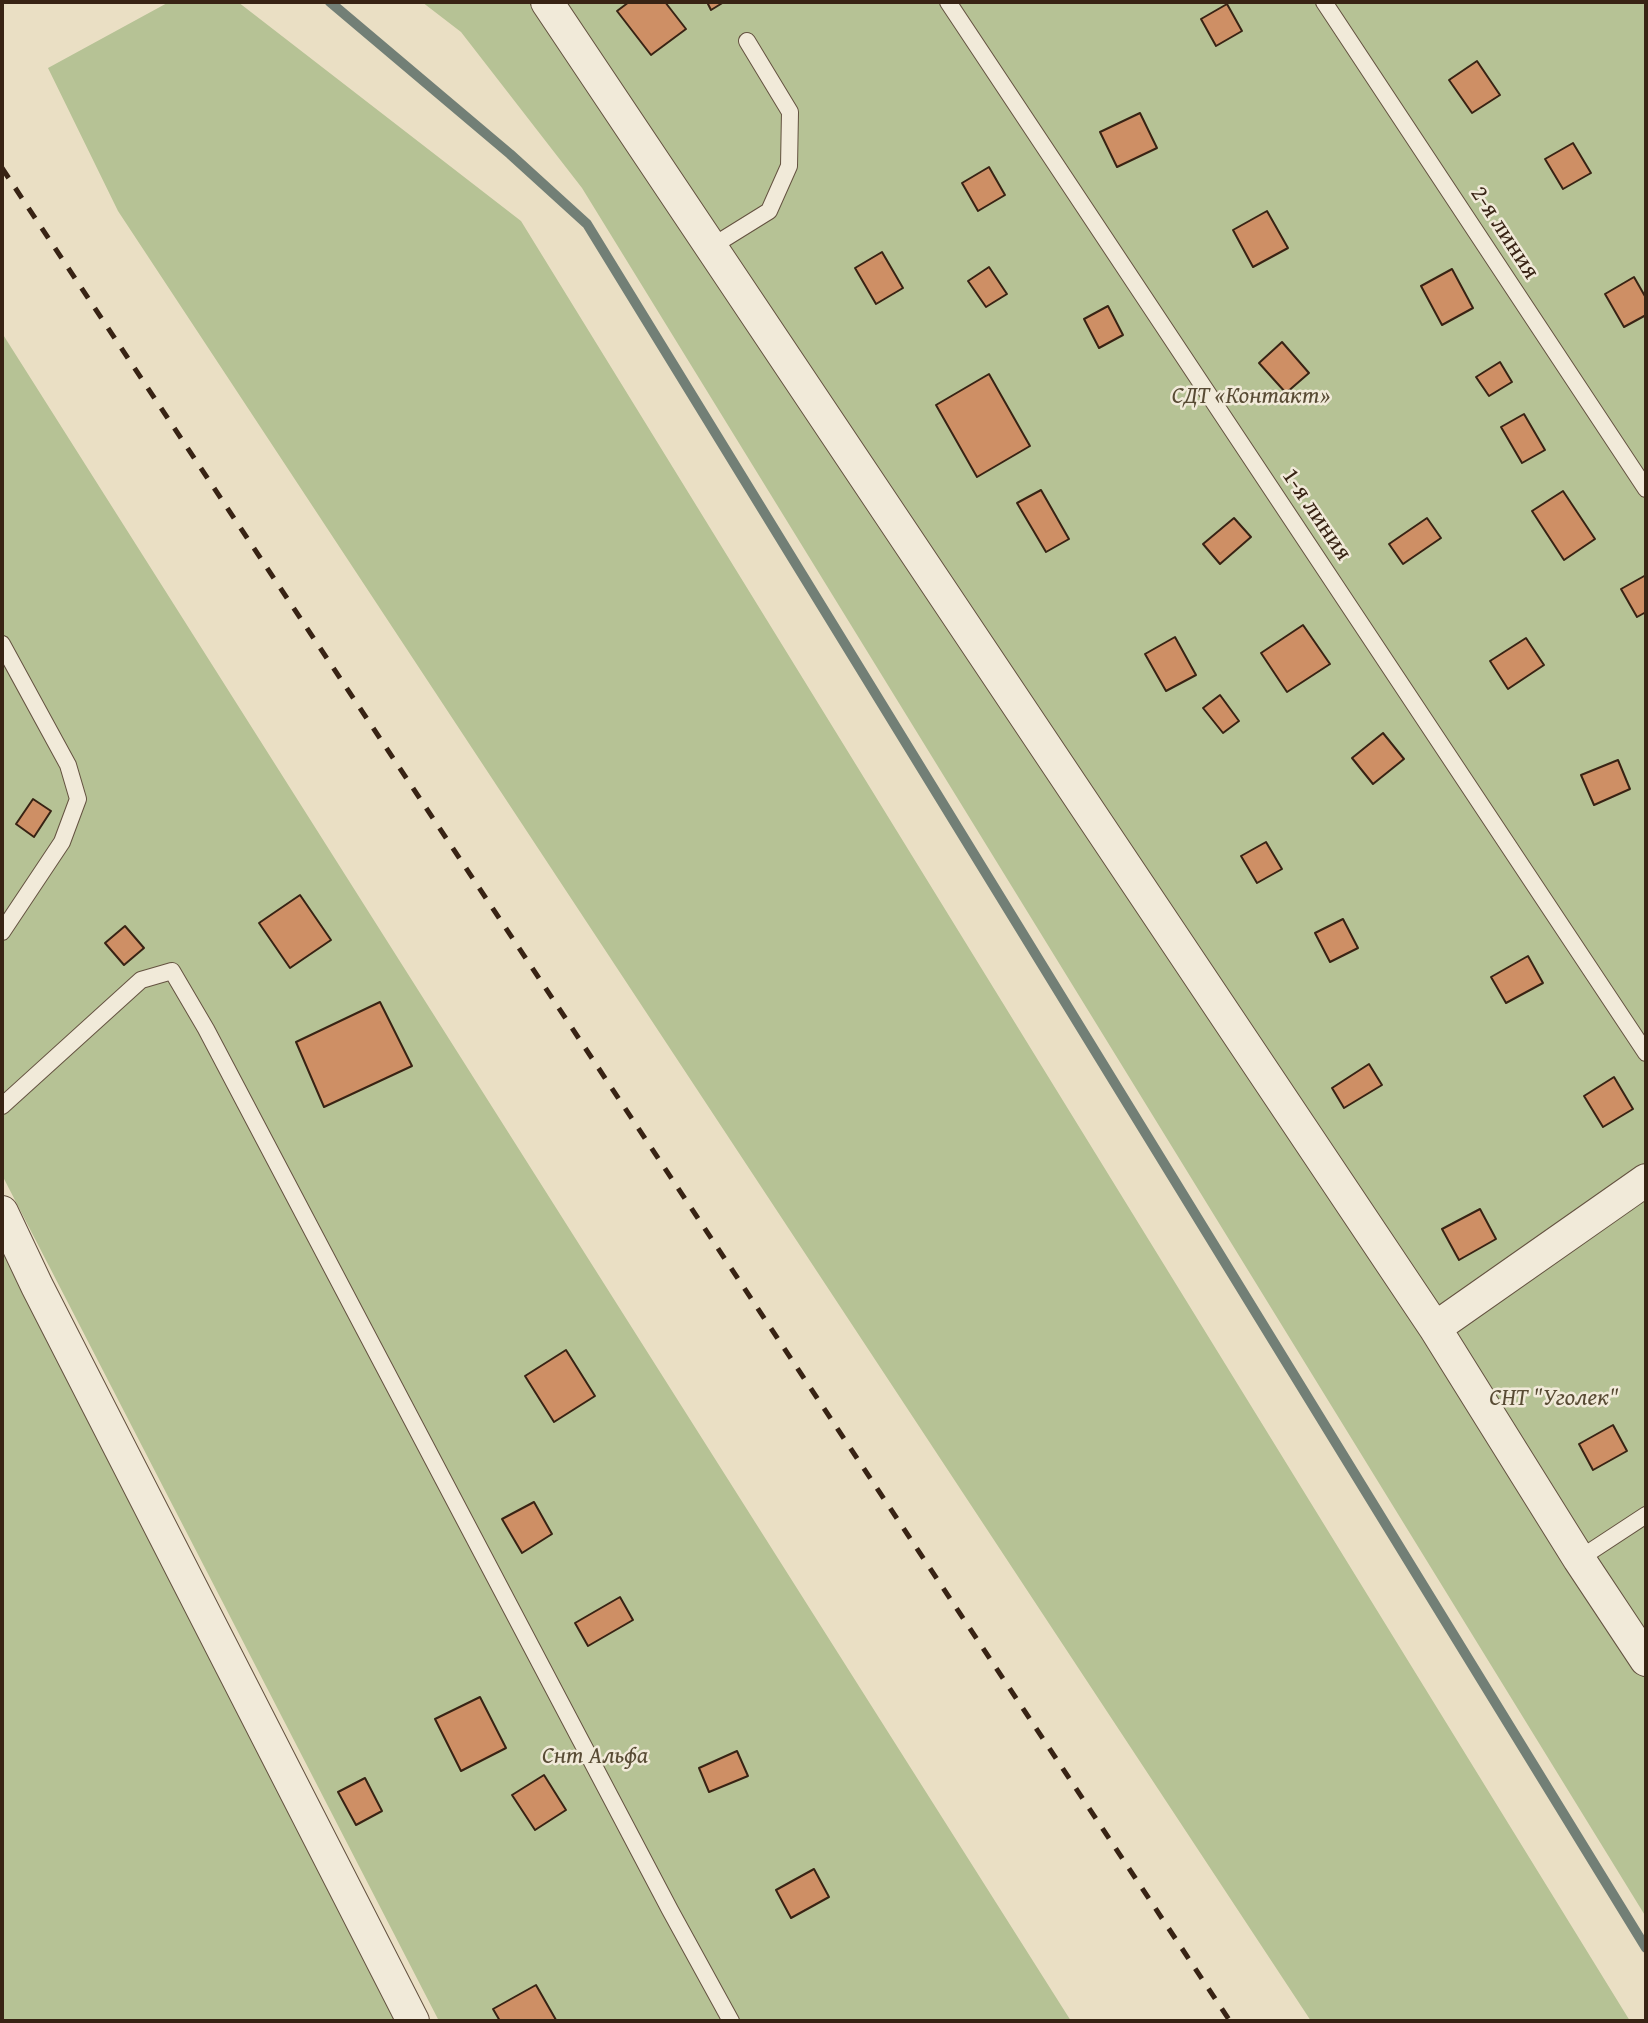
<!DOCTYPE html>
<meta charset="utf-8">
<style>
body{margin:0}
#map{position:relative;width:1648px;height:2023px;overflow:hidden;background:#eadfc4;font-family:"Gentium Book Plus",serif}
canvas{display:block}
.frame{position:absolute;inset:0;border:4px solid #382314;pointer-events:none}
</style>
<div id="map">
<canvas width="1648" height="2023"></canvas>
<div class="frame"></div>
</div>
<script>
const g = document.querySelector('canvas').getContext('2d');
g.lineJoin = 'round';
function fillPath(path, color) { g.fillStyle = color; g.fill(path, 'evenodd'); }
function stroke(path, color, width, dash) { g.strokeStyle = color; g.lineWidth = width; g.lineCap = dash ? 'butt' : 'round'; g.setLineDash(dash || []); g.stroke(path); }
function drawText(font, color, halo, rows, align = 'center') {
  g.font = font + ' "Gentium Book Plus",serif'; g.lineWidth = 5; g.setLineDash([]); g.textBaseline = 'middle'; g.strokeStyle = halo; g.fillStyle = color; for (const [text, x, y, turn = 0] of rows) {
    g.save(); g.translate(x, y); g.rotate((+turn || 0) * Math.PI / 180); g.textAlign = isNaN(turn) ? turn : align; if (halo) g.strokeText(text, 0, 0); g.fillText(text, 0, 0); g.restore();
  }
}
fillPath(new Path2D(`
 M169,2H238L521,221L1630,2021H1311L118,211L48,68Z
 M422,2H1646V1917L582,188L461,32Z
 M2,333L1071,2021H439L2,1175Z
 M2,1247L397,2021H2Z`), '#b6c295');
stroke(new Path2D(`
 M330,2L510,154L587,224L1646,1948`), '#727f76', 10);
const building = new Path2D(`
 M629,2H665L686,29L651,55L617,11Z
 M707,2H724L711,10Z
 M1227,4L1242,31L1216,46L1201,19Z
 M1477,61L1500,95L1472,113L1449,80Z
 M1140,113L1157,148L1117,167L1100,132Z
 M1573,143L1591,173L1563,189L1545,159Z
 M989,167L1005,195L978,211L962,183Z
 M1267,211L1288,248L1253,267L1233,230Z
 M882,252L903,288L876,304L855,268Z
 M989,267L1007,294L986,307L968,281Z
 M1452,269L1473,308L1442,325L1421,286Z
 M1634,277L1646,298V315L1624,327L1605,294Z
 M1108,306L1123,335L1099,348L1084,319Z
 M1282,342L1309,373L1286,393L1259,363Z
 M1500,362L1512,382L1489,396L1476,377Z
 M989,374L1030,446L977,477L936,405Z
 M1524,414L1545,450L1522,463L1501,427Z
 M1041,490L1069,539L1046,552L1017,503Z
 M1563,491L1595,539L1564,560L1532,511Z
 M1234,518L1251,537L1220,564L1203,544Z
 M1427,518L1441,538L1403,564L1389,544Z
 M1646,575V612L1637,617L1621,589Z
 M1303,625L1330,664L1287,692L1261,653Z
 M1175,637L1196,675L1166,691L1145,654Z
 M1526,638L1544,665L1508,689L1490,661Z
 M1220,695L1239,721L1223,733L1203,708Z
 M1383,733L1404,759L1373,784L1352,758Z
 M1618,760L1630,789L1594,805L1581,775Z
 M33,799L51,811L34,837L16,824Z
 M1266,842L1282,869L1257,883L1241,856Z
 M300,895L331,940L290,968L259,923Z
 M1343,919L1358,948L1330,962L1315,933Z
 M125,926L144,948L124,965L105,943Z
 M1528,956L1543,983L1506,1003L1491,977Z
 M380,1002L412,1066L324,1107L296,1042Z
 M1369,1064L1382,1085L1344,1108L1332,1088Z
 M1614,1077L1633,1109L1603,1127L1584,1096Z
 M1480,1209L1496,1239L1459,1260L1442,1229Z
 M566,1350L595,1396L554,1422L525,1376Z
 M1613,1425L1627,1451L1593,1470L1579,1444Z
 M534,1502L552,1534L522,1553L502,1519Z
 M620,1597L633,1620L588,1646L575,1623Z
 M480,1697L506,1748L461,1771L435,1719Z
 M737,1751L748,1776L709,1792L699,1768Z
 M544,1775L566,1810L535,1830L512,1795Z
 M365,1778L382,1811L356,1825L338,1792Z
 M814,1869L829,1897L791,1918L776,1890Z
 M536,1985L556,2020L500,2021L493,2009Z`);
fillPath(building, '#ce8f65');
stroke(building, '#382314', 2);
const service = new Path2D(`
 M948,2L1646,1053
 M1324,2L1646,489
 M711,247L769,211L789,166L790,112L747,41
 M2,644L68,765L78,799L62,842L2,932
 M2,1106L141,980L172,971L206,1029L670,1910L731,2021
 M1579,1559L1646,1515`);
const minor = new Path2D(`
 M547,2L1435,1328L1579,1559L1646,1660
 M2,1212L37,1286L413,2021
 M1435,1328L1646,1180`);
stroke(service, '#645240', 18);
stroke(minor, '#645240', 34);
stroke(service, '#f1ead9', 16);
stroke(minor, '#f1ead9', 32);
stroke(new Path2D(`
 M2,168L1230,2021`), '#382314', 5, [12, 12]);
drawText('24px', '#382314', '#f1ead9', [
 ["2-я линия",1504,233,57],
 ["1-я линия",1316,515,56]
]);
drawText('italic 24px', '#584b34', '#f1ead9', [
 ["СДТ «Контакт»",1251,397],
 ["СНТ \"Уголек\"",1554,1399],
 ["Снт Альфа",595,1757]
]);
</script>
